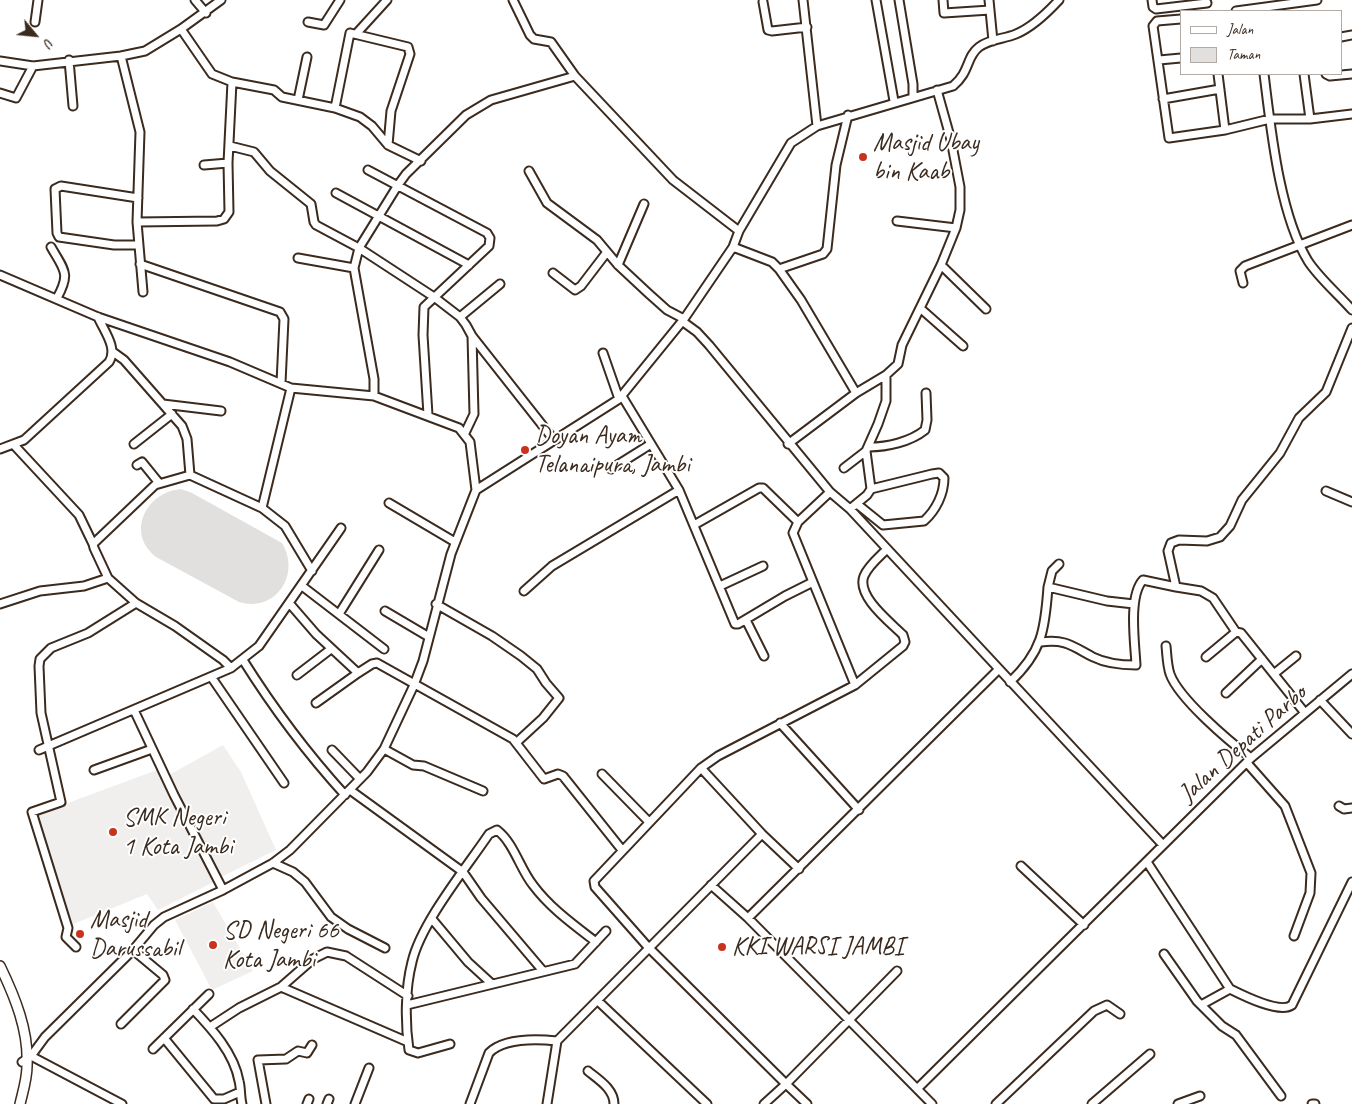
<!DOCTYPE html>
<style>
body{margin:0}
#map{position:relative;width:1352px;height:1104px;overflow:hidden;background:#fff;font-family:Caveat,sans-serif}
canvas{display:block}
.legend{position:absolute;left:1180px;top:10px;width:162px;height:65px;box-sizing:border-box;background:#fff;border:1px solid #b1aaa5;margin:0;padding:6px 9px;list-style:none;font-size:15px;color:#3b2a1e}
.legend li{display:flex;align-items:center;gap:10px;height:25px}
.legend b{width:25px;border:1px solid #b1aaa5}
.north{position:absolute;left:10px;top:10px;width:50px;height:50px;-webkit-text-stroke:4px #fff;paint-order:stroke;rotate:118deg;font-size:14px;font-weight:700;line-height:20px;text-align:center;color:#3b2a1e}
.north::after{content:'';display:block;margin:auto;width:18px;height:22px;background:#3b2a1e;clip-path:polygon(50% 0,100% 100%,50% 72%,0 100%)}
</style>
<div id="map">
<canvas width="1352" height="1104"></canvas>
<ul class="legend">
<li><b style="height:6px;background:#fff"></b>Jalan</li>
<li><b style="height:14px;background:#e2e0de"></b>Taman</li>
</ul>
<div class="north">U</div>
</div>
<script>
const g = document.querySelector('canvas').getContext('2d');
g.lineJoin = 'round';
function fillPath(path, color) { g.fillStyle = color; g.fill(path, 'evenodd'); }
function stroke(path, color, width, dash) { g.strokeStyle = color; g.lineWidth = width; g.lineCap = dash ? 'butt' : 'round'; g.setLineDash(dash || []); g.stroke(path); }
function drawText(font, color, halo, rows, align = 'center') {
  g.font = font + ' Caveat,sans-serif'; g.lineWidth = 4; g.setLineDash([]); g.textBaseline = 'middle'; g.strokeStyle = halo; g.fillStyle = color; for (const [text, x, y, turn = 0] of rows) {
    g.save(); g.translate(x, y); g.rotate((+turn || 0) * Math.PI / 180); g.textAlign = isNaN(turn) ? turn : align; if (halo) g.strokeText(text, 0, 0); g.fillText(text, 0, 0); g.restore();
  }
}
fillPath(new Path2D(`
 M223,745L241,772L276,850L221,877L169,775Z
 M157,770L216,881L158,910L147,894L71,925L30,817Z
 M213,902L253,971L212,990L175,920Z`), '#f1efee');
fillPath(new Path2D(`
 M181,489L192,493L282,543C301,574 276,613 239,602L156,557C125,533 146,492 181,489Z`), '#e2e0de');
const minor = new Path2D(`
 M195,0L206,13
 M513,0L530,35L534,39L551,42L575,76L673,180L739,231
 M803,0L817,126
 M876,0L894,101
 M899,0L913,84V96
 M943,0L944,13L990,10
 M989,0L993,41
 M1152,0L1153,7L1156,9L1207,3
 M763,2L768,30L772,31L807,27
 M1236,11L1317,0
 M1181,19L1157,21L1153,26L1169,138L1225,130L1270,119H1310L1352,114
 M35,22L38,0
 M308,22L324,25L340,0
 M356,34L387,0
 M1341,37L1352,35
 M121,56L140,132L137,222L143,292
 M69,60L73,106
 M1159,60L1181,58
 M0,61L33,66L121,56L145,51L181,29L221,0
 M1218,74L1225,130
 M1264,74C1271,129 1279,213 1308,261C1319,278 1338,294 1352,310
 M1304,74L1310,119
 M1326,74L1330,76L1352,74
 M232,82L274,90L282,97L335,108L360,117L372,126L388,145L421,161
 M0,93L16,98L33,66
 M1163,99L1220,89
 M298,100L307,57
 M335,108L350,33L408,47L410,54L391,111L388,145
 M230,146L254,152L270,171L311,204L314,222L316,225L359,248L434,297L460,317L466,325L472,336L474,414L465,433
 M204,165L228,163
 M368,170L487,233L490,238L489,246L424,307L423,335L428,415
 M529,171L547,203L597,240L618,265L648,293L667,310L684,319
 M336,193L469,265
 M138,198L61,186L55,189L57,233L59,237L114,245H139
 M897,221L956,228
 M137,222L217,221L224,219L229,212L228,163L232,82L212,74L181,29
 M51,247C64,270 71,273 57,298
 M733,247L772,262L779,269L801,300L856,393
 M298,258L354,268
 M140,264L280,312L284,319L281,383
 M618,265L644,204
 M941,265L986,309
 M779,269L823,254L827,249L836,165L848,115
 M553,273L575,290L581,286L607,252
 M0,275L98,317L230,362L291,388L374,396L459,428L470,442L476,490
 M1243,283L1240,271L1245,266L1352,225
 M920,308L963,346
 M460,317L500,284
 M682,321L697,332L709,345L830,492L850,509L1163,845
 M472,336L554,440
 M113,352L124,360L182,426L187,439L190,475
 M603,353L619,399
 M374,396V379L354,268L359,248L398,185L406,174L466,115L491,100L575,76
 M622,396L679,490L735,624H738L785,596L813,582
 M163,404L221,411
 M134,444L172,414
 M788,444L856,393L886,375
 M14,445L79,515L93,544
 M869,447C887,447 910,442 925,430L927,420L926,393
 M0,449L24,440L109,362C118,348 104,331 98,317
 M137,465L142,462L159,483
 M844,468L866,451
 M611,469L651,444
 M1326,491L1352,502
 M830,492L798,522L793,533L855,685
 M389,503L455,542
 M857,504L883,525L924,521C936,510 944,494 944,478L939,473L932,474L871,489
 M262,508L291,388
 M850,509L867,495L871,489L866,451L878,424L886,401V375L898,364L902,345L941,265L956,228L960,210V187L951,140L937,90
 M694,525L759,488H763L798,522
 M302,586L384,649
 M720,586L763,566
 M1048,587L1052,571L1059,564
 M524,591L552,566L679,490
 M0,604L40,591L84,586L108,578
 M290,604L316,634L358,673L372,664L377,663L513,739L544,779L558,774L563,776L622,850
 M436,604L492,636L521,656L537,669L546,683L559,698L543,718L517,742
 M385,611L429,637
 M339,614L379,550
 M746,620L764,656
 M1236,632L1213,598L1201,591L1176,587L1168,551L1171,543L1179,540L1207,541L1220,537L1230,526L1242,500L1280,453L1299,418L1326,392L1352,328
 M1041,642C1066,639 1072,646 1093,657C1107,664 1121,665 1136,665C1135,644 1128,596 1143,580L1176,587
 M1166,646C1167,655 1167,665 1170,674C1179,699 1229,741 1251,758
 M1206,657L1236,632L1241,633L1305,713
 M243,660C275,711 305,751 345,795
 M231,668L259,646L341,528
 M1275,673L1296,656
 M297,675L331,649
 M212,678L284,783
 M1010,682C1042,652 1045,630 1048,587L1107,601L1134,604
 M1226,693L1262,659
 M1320,700L1352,734
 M316,703L358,673
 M134,710L174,795L223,890
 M780,723L859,810
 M384,749L413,765L424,766L483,791
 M39,750L231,668L223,660L175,626L136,603L108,578L94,548L93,544L155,485L190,475L262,508L285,526L312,571
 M332,750L360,779
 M1247,763L1285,806L1311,873L1310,893L1294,936
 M701,768L762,834L799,869
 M94,770L152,749
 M602,774L648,821
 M350,790L463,872L481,898L543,971
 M1339,806L1344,809L1352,808
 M1147,862L1230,989
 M273,863L293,872L305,882L331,917L348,929L385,948
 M1021,866L1084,925
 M711,885L748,918
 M432,919L468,962L492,984
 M76,947L66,937L68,928L32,812L61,802L41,713L39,666L40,659L51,648L88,633L136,603
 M1164,954L1197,1001L1222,1026L1236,1035L1281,1096
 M897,971L849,1020L748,918L999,669
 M281,987L408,1042
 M598,1001L707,1104
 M407,1005L575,964L606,931
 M1201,1005L1230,989C1244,996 1280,1014 1292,1005L1352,882
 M193,1009C212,1029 234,1053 239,1081C241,1088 240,1096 242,1104
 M121,1024L165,980L163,975L133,950
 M210,1027L239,1008L281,987L313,959L327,952L346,956L408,996
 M164,1038L214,1099H224L240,1092
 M450,1044L418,1053L409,1050C405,1023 405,989 412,962C421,923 466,868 489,834L497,830C514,843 520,869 533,885C550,908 574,925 596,942
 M153,1049L209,994
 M31,1056L122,1104
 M22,1062L31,1056L45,1037L133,950L154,925L164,917L223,890L273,863L290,850L367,772L384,749L414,685L423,661L451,554L476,490L619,399L684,319L733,247L739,231L791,143L817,126L953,86C970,72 966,57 979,47C989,39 1004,39 1016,34C1033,27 1047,13 1059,0
 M588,1071C599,1080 614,1089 614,1104
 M917,1089L1251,758L1352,674
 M266,1104L258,1060L286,1059L298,1051L307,1053L312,1045
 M307,1104L309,1099
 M327,1104L329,1099
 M355,1104L369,1068
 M470,1104L489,1053C504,1038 537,1039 557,1041
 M547,1104L557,1041L762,834
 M764,1104L786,1084L648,947L595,887L594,881L701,768L718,756L855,685L903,646L905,642L903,635C890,622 856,596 864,576C868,566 879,557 886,550
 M807,1104L786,1084L849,1020L932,1104
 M996,1104L1094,1011L1107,1005L1120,1014
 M1092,1104L1150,1054
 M1178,1104L1200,1096
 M1312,1104H1315`);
const major = new Path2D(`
 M0,966C15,997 29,1031 27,1066C27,1079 23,1091 20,1104`);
stroke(minor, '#3b2a1e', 11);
stroke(major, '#3b2a1e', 12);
stroke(minor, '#fff', 7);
stroke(major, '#fff', 9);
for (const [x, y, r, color] of [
 [863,157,5,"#c8321e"],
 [525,450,5,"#c8321e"],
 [113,832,5,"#c8321e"],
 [80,934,5,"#c8321e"],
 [213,945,5,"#c8321e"],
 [722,947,5,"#c8321e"]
]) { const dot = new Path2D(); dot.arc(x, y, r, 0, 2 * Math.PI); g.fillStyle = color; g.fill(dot); stroke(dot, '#fff', 2); }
drawText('25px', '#3b2a1e', '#fff', [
 ["Masjid Ubay",873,143],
 ["bin Kaab",873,172],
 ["Doyan Ayam",535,436],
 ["Telanaipura, Jambi",535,465],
 ["SMK Negeri",123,818],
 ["1 Kota Jambi",123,847],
 ["Masjid",90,920],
 ["Darussabil",90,949],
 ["SD Negeri 66",223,931],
 ["Kota Jambi",223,960],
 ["KKI WARSI JAMBI",732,947]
], 'left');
drawText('25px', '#3b2a1e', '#fff', [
 ["Jalan Depati Parbo",1243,744,-42]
]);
</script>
